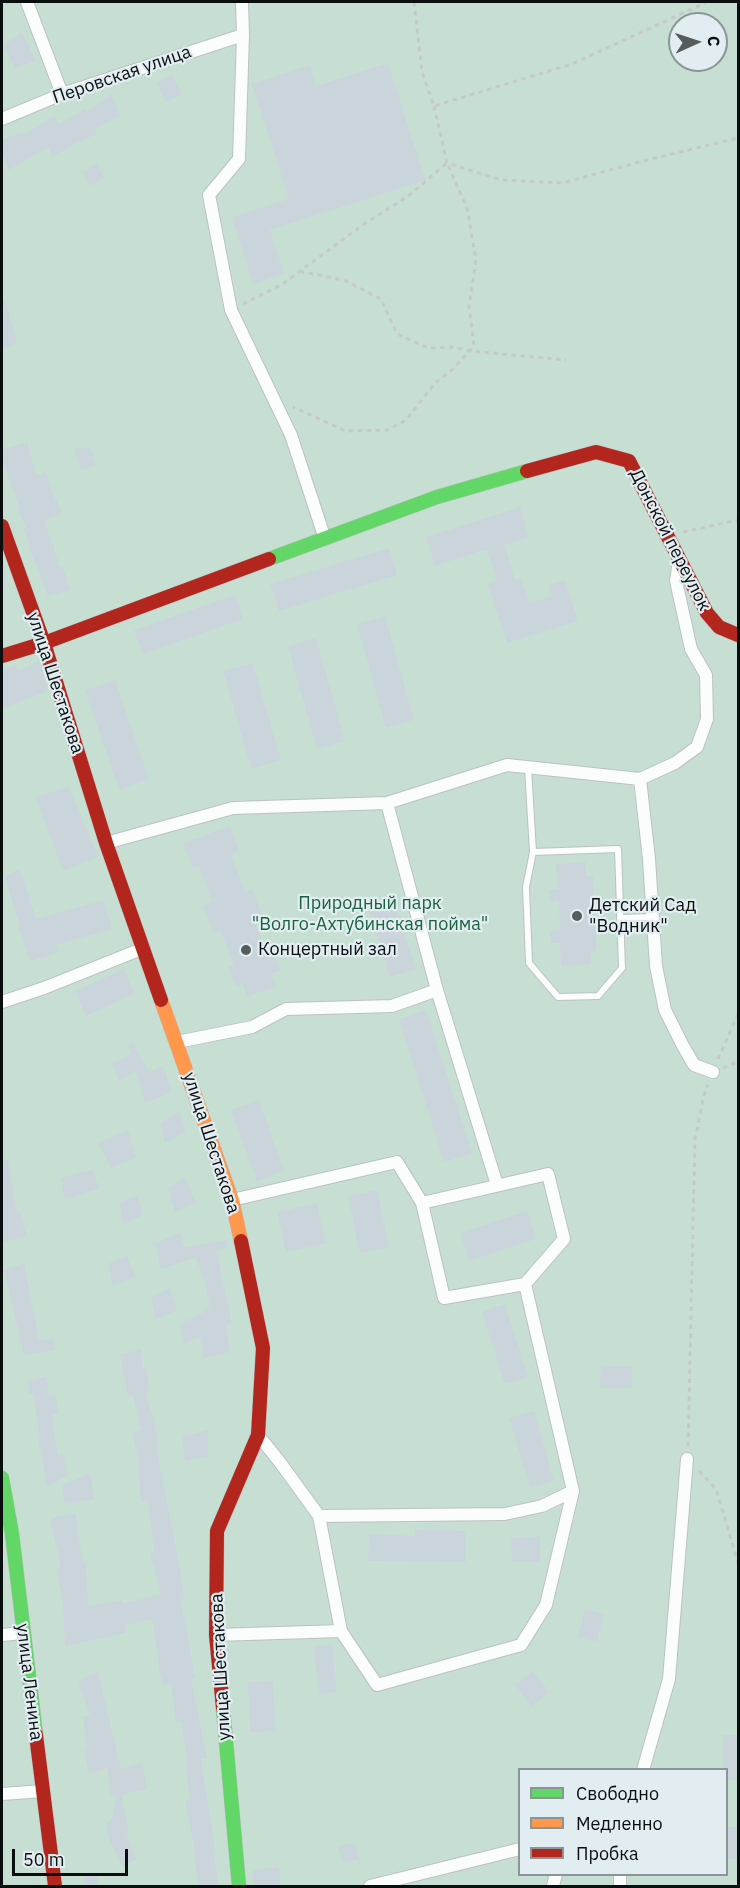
<!DOCTYPE html>
<meta charset="utf-8">
<style>
body{margin:0}
#map{position:relative;width:740px;height:1888px;overflow:hidden;background:#e4ebec;font-family:"IBM Plex Sans",sans-serif}
canvas{display:block}
.frame{position:absolute;inset:0;border:3px solid #0a0e0f;pointer-events:none}
.legend{position:absolute;left:518px;top:1768px;width:210px;height:108px;box-sizing:border-box;background:#e1edf0;border:2px solid #8b9496;margin:0;padding:8px 10px;list-style:none;font-size:18px;color:#0a0e0f}
.legend li{display:flex;align-items:center;gap:12px;height:30px}
.legend b{width:30px;border:2px solid #8b9496}
.north{position:absolute;left:668px;top:12px;width:60px;height:60px;box-sizing:border-box;background:#e1edf0;border:2px solid #8b9496;border-radius:50%;rotate:87deg;font-size:16px;font-weight:700;line-height:24px;text-align:center;color:#0a0e0f}
.north::after{content:'';display:block;margin:auto;width:21px;height:27px;background:#565b5c;clip-path:polygon(50% 0,100% 100%,50% 72%,0 100%)}
.scale{position:absolute;left:12px;top:1849px;width:116px;height:27px;box-sizing:border-box;border:3px solid #0a0e0f;border-top:0;padding-left:8px;font-size:18px;line-height:21px;white-space:nowrap;color:#0a0e0f;-webkit-text-stroke:4px #e1edf0;paint-order:stroke}
</style>
<div id="map">
<canvas width="740" height="1888"></canvas>
<div class="frame"></div>
<ul class="legend">
<li><b style="height:8px;background:#63d668"></b>Свободно</li>
<li><b style="height:8px;background:#ff974d"></b>Медленно</li>
<li><b style="height:8px;background:#b3261e"></b>Пробка</li>
</ul>
<div class="north">С</div>
<div class="scale">50 m</div>
</div>
<script>
const g = document.querySelector('canvas').getContext('2d');
g.lineJoin = 'round';
function fillPath(path, color) { g.fillStyle = color; g.fill(path, 'evenodd'); }
function stroke(path, color, width, dash) { g.strokeStyle = color; g.lineWidth = width; g.lineCap = dash ? 'butt' : 'round'; g.setLineDash(dash || []); g.stroke(path); }
function drawText(font, color, halo, rows, align = 'center') {
  g.font = font + ' "IBM Plex Sans",sans-serif'; g.lineWidth = 4.5; g.setLineDash([]); g.textBaseline = 'middle'; g.strokeStyle = halo; g.fillStyle = color; for (const [text, x, y, turn = 0] of rows) {
    g.save(); g.translate(x, y); g.rotate((+turn || 0) * Math.PI / 180); g.textAlign = isNaN(turn) ? turn : align; if (halo) g.strokeText(text, 0, 0); g.fillText(text, 0, 0); g.restore();
  }
}
fillPath(new Path2D(`
 M2,2H738V1886H2ZM680,24H716V60H680ZM520,1770H726V1874H520Z`), '#c7dfd3');
fillPath(new Path2D(`
 M22,32L35,61L15,68L4,45Z
 M388,63L425,180L270,230L284,274L253,284L232,217L289,199L252,84L310,65L316,86Z
 M172,75L182,94L166,102L156,83Z
 M111,94L120,116L95,129L97,134L68,147L69,149L52,156L49,147L9,170L2,152V140L22,132L24,135L55,115L58,124L86,109L87,112Z
 M97,163L104,178L89,186L83,172Z
 M5,300L17,343L2,350V301Z
 M27,442L36,475L46,472L55,500L57,499L61,514L44,520L52,545H54L59,568L63,566L70,590L48,596L31,551L24,528L26,527L17,508L19,507L2,458V450Z
 M90,447L96,465L81,470L74,449Z
 M520,507L529,537L504,545L515,580L521,578L529,603L552,596L549,585L565,580L578,621L507,643L488,584L497,581L487,549L435,566L426,537Z
 M389,548L397,575L279,611L270,584Z
 M235,595L243,619L143,654L134,630Z
 M385,616L414,720L386,728L357,624Z
 M316,638L345,741L317,749L288,646Z
 M39,661L48,691L2,709V670L16,665L18,671Z
 M253,663L281,760L251,769L223,671Z
 M115,680L149,779L119,789L85,690Z
 M69,786L98,857L63,871L36,797Z
 M230,826L239,851L231,854L245,892L252,889L263,918L254,921L266,951L272,949L280,971L271,974L276,986L247,997L243,984L236,987L228,967L234,965L221,931L214,934L203,906L212,902L199,866L193,868L183,843Z
 M586,862V876L593,875L596,951H591V964L561,966L560,943H551L550,931L560,930L559,901L550,902L549,890L558,889L556,864Z
 M20,869L36,919L104,900L112,929L56,945L59,952L30,961L18,926H20L5,876Z
 M393,899L416,969L390,977L368,907Z
 M124,969L134,994L86,1016L75,991Z
 M426,1010L472,1153L444,1162L399,1019Z
 M133,1042L149,1072L163,1066L172,1092L145,1103L136,1071L119,1081L112,1063L131,1054L128,1044Z
 M259,1100L284,1171L257,1181L231,1110Z
 M179,1111L186,1132L165,1143L160,1124Z
 M128,1130L136,1158L111,1168L98,1143Z
 M2,1160H8L17,1213L20,1212L27,1236L4,1242L2,1230Z
 M93,1170L99,1189L65,1199L60,1178Z
 M185,1177L196,1203L175,1212L168,1188Z
 M377,1190L389,1247L360,1253L348,1196Z
 M137,1195L143,1215L124,1224L119,1203Z
 M317,1203L326,1243L286,1252L277,1212Z
 M527,1211L536,1239L469,1261L460,1233Z
 M180,1233L185,1248L226,1240L228,1247L216,1251L232,1323L226,1325L230,1352L204,1358L200,1337L184,1344L180,1324L204,1312V1309L210,1306L204,1279L196,1258L161,1269L155,1243Z
 M127,1255L135,1277L113,1286L108,1264Z
 M24,1263L39,1340L53,1339L54,1350L24,1355L4,1270Z
 M170,1288L177,1311L156,1319L151,1297Z
 M505,1304L528,1377L505,1384L482,1312Z
 M141,1349L143,1369L146,1368L149,1390L145,1392L155,1425L159,1450L157,1451L182,1580L184,1600L181,1601L195,1678L191,1679L207,1758L201,1759L216,1856L214,1857L219,1887H198L193,1840L185,1801L190,1800L186,1767H188L181,1721L176,1722L171,1683L163,1685L158,1663H159L152,1619L125,1625L126,1633L65,1646L63,1601L56,1569L61,1567L50,1519L75,1513L83,1562L86,1561L88,1606L122,1600V1604L161,1594L150,1553L154,1552L148,1500L141,1502L138,1466L140,1465L132,1433L141,1430L133,1396L128,1397L120,1355Z
 M601,1366H632V1388H600Z
 M47,1376L49,1396L55,1394L59,1413L52,1415L58,1456L63,1453L68,1476L46,1486L44,1464L38,1442L40,1440L34,1393L29,1394L28,1382Z
 M534,1411L554,1481L530,1488L509,1418Z
 M208,1430V1457L185,1460L182,1437Z
 M90,1473L94,1499L65,1504L62,1485Z
 M415,1530L466,1531V1562L368,1561L369,1534L415,1536Z
 M540,1537V1562H512L511,1538Z
 M585,1609L604,1614L597,1642L578,1637Z
 M332,1644L337,1692L319,1694L314,1646Z
 M533,1671L549,1692L531,1706L515,1685Z
 M98,1672L121,1769L142,1763L147,1789L121,1795L129,1830L126,1831L136,1859L122,1867L109,1838L106,1823L112,1819L116,1796L111,1797L107,1768L89,1773L84,1750L87,1749L83,1716L90,1715L78,1681Z
 M273,1681L275,1731L250,1732L248,1682Z
 M723,1735H738V1780H726V1770H723Z
 M726,1827H738V1859H726Z
 M355,1843L359,1859L342,1863L338,1846Z
 M279,1867L281,1887H254L252,1871Z
 M97,1874L98,1887H84L83,1875Z`), '#cad4db');
const lane = new Path2D(`
 M528,768L533,852L618,849L622,968L598,996L558,997L529,963L526,887L533,852
 M620,918L652,917`);
const street = new Path2D(`
 M27,2L62,94
 M242,2L243,35L239,159L209,195L231,310L291,435L325,539
 M2,119L62,94L243,35
 M640,779L649,859L656,966L665,1010L682,1044L694,1065L713,1072
 M387,803L437,990L497,1185
 M106,843L233,808L387,803L507,765L640,779L675,763L697,747L707,719L706,675L691,649L676,581L679,561
 M2,1002L44,988L144,948
 M177,1042L252,1027L286,1009L392,1006L437,990
 M232,1200L397,1162L422,1203L548,1174L564,1239L525,1284L444,1298L422,1203
 M258,1435L279,1461L319,1516L505,1514L542,1506L573,1491L525,1284
 M341,1631L377,1685L521,1645L546,1605L573,1491
 M2,1635L23,1633
 M216,1635L341,1631L319,1516
 M643,1770L669,1679L687,1459
 M2,1794L43,1791
 M370,1886L520,1849
 M553,1886L556,1874
 M620,1886V1874`);
const fast = new Path2D(`
 M269,559L437,497L527,471
 M2,1478L12,1534L36,1735
 M223,1708L239,1886`);
const slow = new Path2D(`
 M161,1000L232,1200L241,1241`);
const jam = new Path2D(`
 M527,471L596,452L629,461L707,613L719,627L738,635
 M2,526L44,643L106,843L161,1000
 M2,656L44,643L269,559
 M223,1708L216,1635L217,1531L258,1435L263,1348L241,1241
 M36,1735L55,1886`);
stroke(lane, '#bcc1c2', 8);
stroke(street, '#bcc1c2', 14);
stroke(fast, '#bcc1c2', 15);
stroke(slow, '#bcc1c2', 15);
stroke(jam, '#bcc1c2', 15);
stroke(new Path2D(`
 M414,2L422,72L434,106L572,64L707,2
 M434,106L447,163L501,180L562,183L647,160L738,138
 M300,271L346,281L381,299L397,334L428,348L453,347L470,351L566,360
 M243,304L281,285L364,224L407,197L447,163L467,208L476,260L469,306L474,346L453,369L435,383L406,420L388,430L346,431L293,407
 M683,532L738,520
 M718,1059L738,1014
 M723,1068L738,1062
 M688,1446L695,1139L704,1095L708,1085
 M699,1471L716,1489L738,1563`), '#c7c9c9', 3, [4.5, 4.5]);
stroke(lane, '#fbfcfc', 6);
stroke(street, '#fbfcfc', 12);
stroke(fast, '#63d668', 14);
stroke(slow, '#ff974d', 14);
stroke(jam, '#b3261e', 14);
for (const [x, y, r, color] of [
 [577,916,6,"#565b5c"],
 [246,950,6,"#565b5c"]
]) { const dot = new Path2D(); dot.arc(x, y, r, 0, 2 * Math.PI); g.fillStyle = color; g.fill(dot); stroke(dot, '#e1edf0', 2); }
drawText('18px', '#0a0e0f', '#e1edf0', [
 ["Перовская улица",122,75,-19],
 ["Донской переулок",670,540,63],
 ["улица Шестакова",55,683,72],
 ["улица Шестакова",211,1143,72],
 ["улица Шестакова",221,1667,-93],
 ["улица Ленина",29,1682,83]
]);
drawText('18px', '#1a623e', '#e1edf0', [
 ["Природный парк",370,904],
 ["\"Волго-Ахтубинская пойма\"",370,925]
]);
drawText('18px', '#0a0e0f', '#e1edf0', [
 ["Детский Сад",589,906],
 ["\"Водник\"",589,927],
 ["Концертный зал",258,950]
], 'left');
</script>
